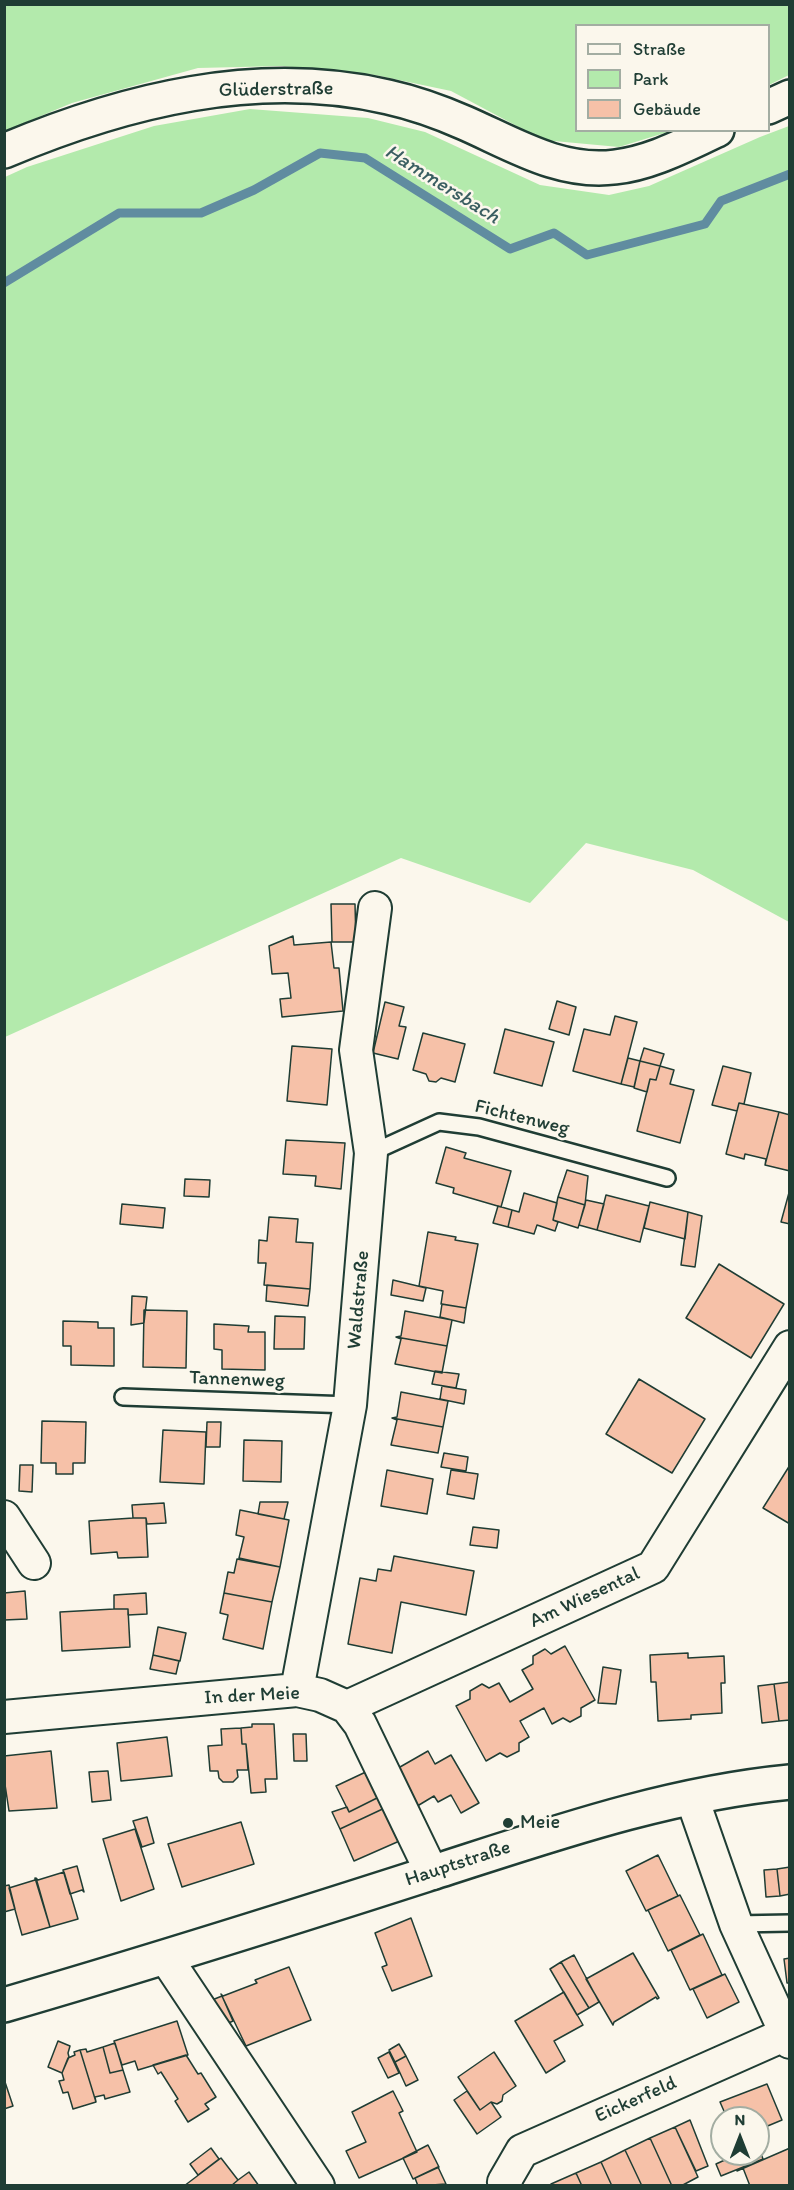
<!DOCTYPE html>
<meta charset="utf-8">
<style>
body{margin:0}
#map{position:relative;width:794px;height:2190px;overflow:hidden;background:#fbf7ec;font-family:Itim,sans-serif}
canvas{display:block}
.frame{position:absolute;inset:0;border:6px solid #1f3d34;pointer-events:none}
.legend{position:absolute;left:575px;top:24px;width:195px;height:108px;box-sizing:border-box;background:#fbf7ec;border:2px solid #a3ada2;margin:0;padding:8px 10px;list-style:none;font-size:18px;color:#1f3d34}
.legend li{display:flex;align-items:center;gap:12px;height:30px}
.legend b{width:30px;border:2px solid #a3ada2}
.north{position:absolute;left:710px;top:2106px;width:60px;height:60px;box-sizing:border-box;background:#fbf7ec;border:2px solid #a3ada2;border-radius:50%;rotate:0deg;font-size:16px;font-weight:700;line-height:24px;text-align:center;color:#1f3d34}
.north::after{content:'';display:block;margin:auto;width:21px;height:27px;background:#1f3d34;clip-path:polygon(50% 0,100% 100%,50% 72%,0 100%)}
</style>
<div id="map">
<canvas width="794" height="2190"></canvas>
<div class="frame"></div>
<ul class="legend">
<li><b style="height:8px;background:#fbf7ec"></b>Straße</li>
<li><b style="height:16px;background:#b3eaac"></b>Park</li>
<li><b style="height:16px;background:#f6c1a8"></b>Gebäude</li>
</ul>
<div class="north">N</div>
</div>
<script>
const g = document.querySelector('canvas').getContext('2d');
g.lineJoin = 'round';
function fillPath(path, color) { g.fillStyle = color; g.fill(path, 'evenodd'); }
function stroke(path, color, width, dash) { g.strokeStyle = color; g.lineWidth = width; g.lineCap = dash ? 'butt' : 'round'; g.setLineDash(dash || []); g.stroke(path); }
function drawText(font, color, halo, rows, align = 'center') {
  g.font = font + ' Itim,sans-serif'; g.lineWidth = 5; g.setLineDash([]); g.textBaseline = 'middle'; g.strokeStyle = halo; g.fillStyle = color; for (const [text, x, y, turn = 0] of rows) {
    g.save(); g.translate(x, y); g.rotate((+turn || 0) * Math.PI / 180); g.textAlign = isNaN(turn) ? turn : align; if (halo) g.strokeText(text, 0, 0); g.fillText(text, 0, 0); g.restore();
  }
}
fillPath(new Path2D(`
 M5,5H789V75L769,85L768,26H576V130L671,131L619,147L543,140L451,91L375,75L282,66L198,68L72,103L5,131Z
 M250,109L368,118L425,132L540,185L609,195L649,186L760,137L789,126V922L693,870L586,843L530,903L401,858L5,1037V177L27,167L154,126Z`), '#b3eaac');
stroke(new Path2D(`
 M4,283L119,213H201L254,190L320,153L365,158L510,249L554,233L587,255L705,224L721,201L790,174`), '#608ca0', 9);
const building = new Path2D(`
 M331,904H355L356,942H332Z
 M293,936L294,945L331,942L334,968H339L343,1011L282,1017L280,999L291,998L288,973L272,974L269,946Z
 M557,1001L576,1007L569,1035L549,1029Z
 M385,1002L404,1007L399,1026L406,1027L398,1059L373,1053Z
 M615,1016L637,1022L621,1084L573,1071L584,1029L610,1035Z
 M505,1029L554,1042L542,1086L494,1073Z
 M423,1033L465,1044L455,1082L441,1078L436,1082L429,1081L426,1074L413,1070Z
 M292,1046L332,1049L327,1105L287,1101Z
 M644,1048L664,1054L660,1066L640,1061Z
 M628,1058L640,1061L634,1087L621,1084Z
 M640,1061L660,1066L656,1080L650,1079L647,1092L634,1088Z
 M660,1066L674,1070L670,1084L694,1090L680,1143L637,1131L650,1079L656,1080Z
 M723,1066L751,1073L744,1104L739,1103L737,1111L712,1105Z
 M739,1103L779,1112L765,1165L766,1159L745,1154L744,1159L726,1154Z
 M779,1112L790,1115V1171L765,1165Z
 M286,1140L345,1143L341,1189L315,1186L316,1176L283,1174Z
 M446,1147L466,1153L464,1158L511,1171L501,1207L453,1193L454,1188L436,1183Z
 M567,1170L588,1176L585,1205L558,1197Z
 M185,1179L210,1180L209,1197L184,1196Z
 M790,1189V1224L781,1222Z
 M524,1193L557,1203L553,1220L558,1222L555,1231L537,1225L534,1234L508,1227L512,1210L519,1212Z
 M606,1195L649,1206L640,1242L597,1230Z
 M558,1197L585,1205L578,1228L553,1220Z
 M586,1200L604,1204L597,1230L579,1225Z
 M650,1202L688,1212L685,1239L644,1228Z
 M122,1204L165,1208L163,1228L120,1224Z
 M498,1206L512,1210L508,1227L493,1223Z
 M688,1212L702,1216L695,1267L681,1265Z
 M269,1217L298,1219L296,1242L313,1243L310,1289L264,1285L266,1263H258L259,1240L267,1241Z
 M428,1232L456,1237L455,1240L478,1244L466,1308L441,1304L443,1291L419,1286Z
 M719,1264L784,1304L751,1358L686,1318Z
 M393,1280L426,1288L423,1301L391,1295Z
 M267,1285L310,1289L308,1306L266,1301Z
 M132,1296L147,1297L144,1323L131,1325Z
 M442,1304L466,1308L464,1323L440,1317Z
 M144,1310L187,1311L186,1368L143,1367Z
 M405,1311L452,1320L447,1346L396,1337L401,1336Z
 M275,1316L305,1317L304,1349H274Z
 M63,1321L98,1322V1328H114V1366L71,1365V1346H63Z
 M214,1324L249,1326L248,1332H265V1370L222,1369V1350L214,1349Z
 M396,1337L447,1346L442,1373L395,1364L401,1339Z
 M435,1371L459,1374L456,1388L432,1384Z
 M639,1379L705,1419L672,1473L606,1434Z
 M442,1386L466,1390L464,1404L440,1399Z
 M401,1392L448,1401L443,1427L392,1418L397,1417Z
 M392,1418L443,1427L438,1453L391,1445L397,1420Z
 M42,1421L86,1422L85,1463H73V1474H56V1463H41Z
 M207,1422H221L220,1447H206Z
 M163,1430L206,1432L204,1484L160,1482Z
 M244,1440L282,1441L281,1482L243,1481Z
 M444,1453L468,1457L466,1471L441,1467Z
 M20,1465H33L32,1492L19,1491Z
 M790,1465V1524L763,1508Z
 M387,1470L433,1479L427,1514L381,1506Z
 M451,1470L478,1474L474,1499L447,1494Z
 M260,1502H288L284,1519L258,1514Z
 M164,1503L166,1523L147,1524L146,1518H133L132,1505Z
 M240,1510L289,1520L280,1567L239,1558L244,1537L236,1535Z
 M133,1518H146L148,1557L118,1558L117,1552L91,1554L89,1521Z
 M473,1527L499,1530L497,1548L470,1545Z
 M394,1556L474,1571L466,1615L401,1602L392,1653L348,1644L360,1578L376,1581L378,1569L391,1571Z
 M237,1559L280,1567L272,1602L224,1593L228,1572L234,1573Z
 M25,1591L27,1619L4,1620V1593Z
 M146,1593L147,1614L128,1615V1609H114V1595Z
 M224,1593L272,1602L263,1649L223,1639L228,1615L220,1613Z
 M114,1609H128L130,1647L62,1651L60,1612Z
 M158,1627L186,1633L180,1661L153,1655Z
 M565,1646L595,1700L581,1708V1716L570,1722L563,1718L552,1724L544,1708L520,1721L529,1737L519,1743V1751L507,1757L500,1753L486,1761L456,1706L470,1699V1691L482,1684L489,1688L499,1683L510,1702L533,1689L522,1670L533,1664V1656L545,1649L551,1654Z
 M688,1653V1658L724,1656L725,1683H721L722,1713L691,1715V1719L658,1721L656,1682H651L650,1655Z
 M153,1655L179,1661L176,1674L150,1669Z
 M603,1667L621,1670L616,1704L598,1703Z
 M790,1682V1720L779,1721L774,1684Z
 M774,1684L779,1721L762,1723L758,1686Z
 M252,1724H274L277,1779H265L266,1792L251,1793L246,1744H242L241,1728L252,1727Z
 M241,1728L242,1744H246L248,1770H237L238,1777L233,1782H223L219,1778L218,1771H210L208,1746L222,1745L221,1729Z
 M293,1734H306L307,1761H294Z
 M167,1737L172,1776L121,1781L117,1743Z
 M51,1751L57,1808L9,1811L4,1778V1756Z
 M428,1751L435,1764L451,1755L479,1803L461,1813L451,1795L438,1802L434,1796L414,1808L393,1771Z
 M370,1770L383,1795L349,1812L336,1786Z
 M107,1771H108L111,1800L92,1802L89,1772Z
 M383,1795L389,1806L340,1829L332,1812L347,1807L349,1812Z
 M389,1806L404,1839L354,1861L340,1829Z
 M147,1817L154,1843L142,1847L133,1821Z
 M241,1822L254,1864L182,1887L168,1844Z
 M135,1829L154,1889L121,1901L103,1839Z
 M658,1855L678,1896L646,1911L626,1871Z
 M77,1866L84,1892L82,1890L70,1894L63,1870Z
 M790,1867V1894L780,1896L777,1869Z
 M777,1869L780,1896L766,1897L764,1870Z
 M64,1872L78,1919L50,1927L36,1878L38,1880Z
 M35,1878L50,1927L22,1935L9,1888L35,1880Z
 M9,1885L15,1909L4,1912V1886Z
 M680,1895L700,1935L668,1951L648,1910Z
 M411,1918L432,1976L392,1991L382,1967L387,1965L375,1933Z
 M703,1934L722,1975L690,1990L671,1950Z
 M633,1953L659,1998L657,1999L656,1997L614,2022L613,2025L586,1979Z
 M574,1955L599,2002L589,2008L561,1962Z
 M790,1958V1983H787L784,1959Z
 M561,1962L589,2008L577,2015L550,1969Z
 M289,1967L311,2020L246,2046L221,1994L223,1996L257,1983L255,1980Z
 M725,1974L739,2002L707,2018L693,1989Z
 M564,1992L583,2025L554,2041L565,2061L546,2073L515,2021Z
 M222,1996L233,2021L222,2026L207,2002Z
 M177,2021L188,2055L138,2070L135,2061L122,2065L114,2041Z
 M58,2041L70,2046L68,2053L69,2057L62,2073L48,2067Z
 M115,2043L123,2070L110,2073L103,2047Z
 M399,2044L406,2056L395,2062L389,2050Z
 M103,2047L110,2073L123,2070L130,2092L105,2099L104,2095L95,2097L96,2102L80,2050L86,2049L87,2052Z
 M80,2050L96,2102L73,2109L68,2092L63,2093L59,2081L64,2080L62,2073L68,2058L75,2055L74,2052Z
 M389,2052L399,2073L388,2078L378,2058Z
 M494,2052L516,2086L503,2095L502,2101L497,2104L491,2102L480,2110L458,2077Z
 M186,2055L198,2074L201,2073L216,2097L205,2104L209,2109L188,2122L175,2101L178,2099L161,2072L158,2074L153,2065Z
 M406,2056L418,2080L406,2086L395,2062Z
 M4,2079L13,2106L4,2109Z
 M767,2084L782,2120L758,2130V2118H727L720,2102Z
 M393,2091L403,2111L399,2113L417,2152L359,2178L346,2151L366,2142L352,2112Z
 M467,2091L480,2110L491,2102L501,2117L477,2134L454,2100Z
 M690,2120L708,2166L696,2171L675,2127Z
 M675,2127L698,2177L681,2186H672L650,2138Z
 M650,2138L672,2186H642L625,2150Z
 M428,2145L439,2167L413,2179L403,2158Z
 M758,2146L763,2159L721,2176L716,2164L738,2154H758Z
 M211,2148L219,2159L198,2175L190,2164Z
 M790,2148V2186H750L743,2168L737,2171Z
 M625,2150L642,2186H612L601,2162Z
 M221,2158L238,2180L231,2186H184Z
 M601,2162L612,2186H582L576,2173Z
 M438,2167L446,2184L418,2186L415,2178Z
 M249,2172L259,2186H231L238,2180Z
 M576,2173L582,2186H552L551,2184Z`);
fillPath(building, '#f6c1a8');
stroke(building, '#1f3d34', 1.5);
const service = new Path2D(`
 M371,1153L439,1122L479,1127L667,1178
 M123,1397L350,1405
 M736,1924L790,1923`);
const minor = new Path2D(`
 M4,1517L34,1563
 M297,1690L350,1405L371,1153L356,1050L375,908
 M347,1707L653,1567L790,1347
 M4,1717L297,1690L320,1695L347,1707L360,1724L432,1873
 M692,1798L736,1924L790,2042
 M166,1958L318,2186
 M506,2186L504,2182L522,2151L786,2034`);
const secondary = new Path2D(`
 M768,107L790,97
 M4,151C125,100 257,67 388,97C415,103 440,112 465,123C513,144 560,174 615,167C651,163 684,145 717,130
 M4,2005C145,1964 285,1920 425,1875C544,1837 664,1794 790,1782`);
stroke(service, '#1f3d34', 20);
stroke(minor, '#1f3d34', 36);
stroke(secondary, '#1f3d34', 38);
stroke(service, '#fbf7ec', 15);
stroke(minor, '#fbf7ec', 32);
stroke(secondary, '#fbf7ec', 33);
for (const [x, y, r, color] of [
 [508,1823,6,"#1f3d34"]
]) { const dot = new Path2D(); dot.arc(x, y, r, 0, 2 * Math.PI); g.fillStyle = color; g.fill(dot); stroke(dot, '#fbf7ec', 2); }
drawText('20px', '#1f3d34', '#fbf7ec', [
 ["Glüderstraße",276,90,-1],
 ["Fichtenweg",522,1118,14],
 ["Waldstraße",359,1300,-85],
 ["Tannenweg",237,1380,2],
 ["Am Wiesental",585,1598,-25],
 ["In der Meie",252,1696,-3],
 ["Hauptstraße",458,1864,-18],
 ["Eickerfeld",636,2100,-24]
]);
drawText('20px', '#1f3d34', '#fbf7ec', [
 ["Meie",520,1823]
], 'left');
drawText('italic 21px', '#3a5e61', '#fbf7ec', [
 ["Hammersbach",442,185,32]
]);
</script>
